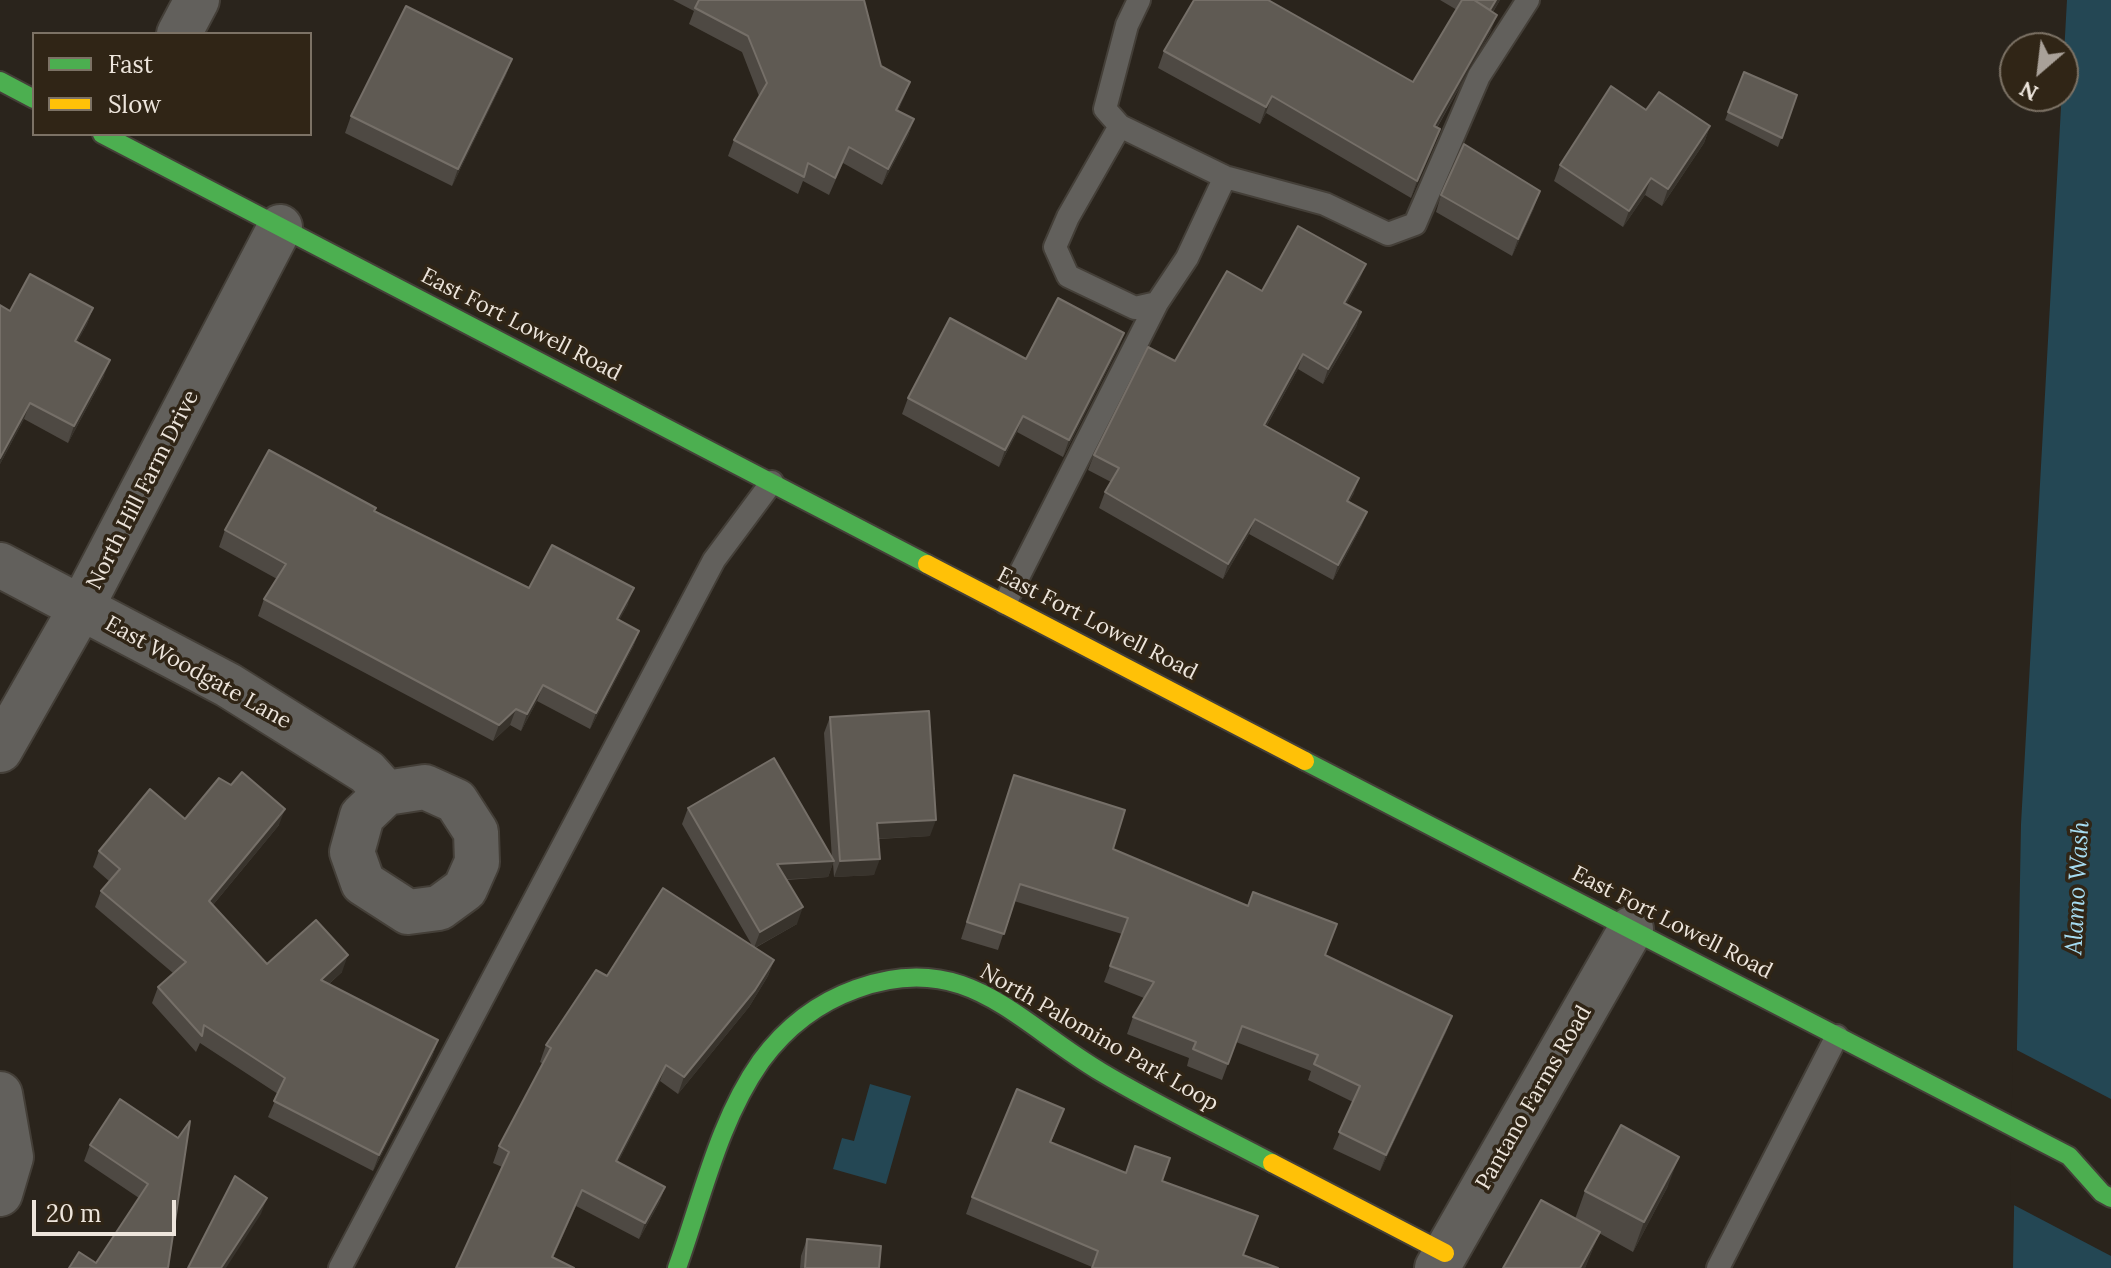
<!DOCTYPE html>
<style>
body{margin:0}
#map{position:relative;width:2111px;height:1268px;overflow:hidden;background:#2a241c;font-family:Lora,serif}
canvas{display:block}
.legend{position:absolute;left:32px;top:32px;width:280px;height:104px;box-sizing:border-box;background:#302516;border:2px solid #7c7265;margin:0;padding:10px 14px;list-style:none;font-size:24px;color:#ede5dc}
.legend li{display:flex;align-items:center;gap:16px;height:40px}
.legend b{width:40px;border:2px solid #7c7265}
.north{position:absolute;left:1999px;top:32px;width:80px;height:80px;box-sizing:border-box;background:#302516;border:2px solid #7c7265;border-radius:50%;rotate:208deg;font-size:22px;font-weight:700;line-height:32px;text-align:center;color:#ede5dc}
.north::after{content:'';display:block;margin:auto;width:28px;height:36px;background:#a9a199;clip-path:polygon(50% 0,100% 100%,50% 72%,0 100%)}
.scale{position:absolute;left:32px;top:1200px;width:144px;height:36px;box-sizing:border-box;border:4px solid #ede5dc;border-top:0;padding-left:10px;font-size:24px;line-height:28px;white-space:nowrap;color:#ede5dc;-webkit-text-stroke:6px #302516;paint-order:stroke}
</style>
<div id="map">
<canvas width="2111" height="1268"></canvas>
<ul class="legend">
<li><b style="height:10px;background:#4caf50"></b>Fast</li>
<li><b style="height:10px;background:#ffc107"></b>Slow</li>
</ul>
<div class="north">N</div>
<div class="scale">20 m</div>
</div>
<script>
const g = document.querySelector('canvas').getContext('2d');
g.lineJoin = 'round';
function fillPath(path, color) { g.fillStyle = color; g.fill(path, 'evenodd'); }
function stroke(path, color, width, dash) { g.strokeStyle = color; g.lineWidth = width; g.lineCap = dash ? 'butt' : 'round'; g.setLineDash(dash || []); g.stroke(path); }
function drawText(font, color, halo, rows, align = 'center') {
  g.font = font + ' Lora,serif'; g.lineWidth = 7; g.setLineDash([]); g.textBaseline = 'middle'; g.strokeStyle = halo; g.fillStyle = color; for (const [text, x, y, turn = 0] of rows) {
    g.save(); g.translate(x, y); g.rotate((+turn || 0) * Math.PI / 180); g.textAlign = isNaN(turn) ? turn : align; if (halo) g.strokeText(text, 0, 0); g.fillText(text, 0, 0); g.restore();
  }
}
fillPath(new Path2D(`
 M2067,0H2111V1268H2013L2021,824Z
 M870,1084L911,1096L886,1184L833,1169L842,1138L854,1141Z`), '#244754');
fillPath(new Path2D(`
 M2013,1048L2111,1099V1256L2010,1203Z`), '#2a241c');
const lane = new Path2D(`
 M1120,126L1105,109L1127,25L1139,0
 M1225,177L1187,258L1157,303L1135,308L1068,276L1055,247L1068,217L1120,126L1225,177L1325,204L1388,234L1415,224L1479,76L1528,0
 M1005,603L1157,303
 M340,1268L714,560L772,482
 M1718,1268L1837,1036`);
const street = new Path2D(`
 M179,34L197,0
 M0,565L228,685L367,772L386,793
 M0,750L81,608L280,227
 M425,787L456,801L476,832L477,862L465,889L439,908L408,912L363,883L352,852L362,816L386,793Z
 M0,1094L11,1157L0,1194
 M1437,1268L1631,929`);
const fast = new Path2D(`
 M0,81L34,99
 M102,134L927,564
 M1305,761L2069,1156L2102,1193L2111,1198
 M677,1268C702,1199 718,1122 761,1061C786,1027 817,1003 856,989C966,949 1015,1021 1101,1072C1156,1105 1215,1133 1272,1163`);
const slow = new Path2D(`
 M927,564L1305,761
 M1272,1163L1445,1253`);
stroke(lane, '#443f38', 26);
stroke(street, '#443f38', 48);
stroke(fast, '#443f38', 22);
stroke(slow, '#443f38', 22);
stroke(lane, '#62605c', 22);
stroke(street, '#62605c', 44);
stroke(fast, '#4caf50', 18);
stroke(slow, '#ffc107', 18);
fillPath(new Path2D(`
 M673,0H864L881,66L910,82L898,111L914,119L908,136L882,185L843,163L829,195L803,181L798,194L728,156L734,140L759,96L742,52L689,24L694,11Z
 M1440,0H1500L1493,12L1491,31L1437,128L1440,129L1411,198L1266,113L1260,124L1158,68L1164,51L1413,82L1457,10Z
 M512,59L506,75L452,186L345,133L351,116Z
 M1744,72L1797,95L1778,147L1725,120Z
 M1646,110L1710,126L1704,143L1662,206L1645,195L1623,227L1554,181L1560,165Z
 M1441,195L1534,208L1512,256L1436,212Z
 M1360,279L1346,304L1361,312L1356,327L1323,384L1298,369L1266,427L1354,493L1349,502L1367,512L1361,527L1333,580L1249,534L1223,579L1099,508L1105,492L1111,482L1088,470L1094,455L1175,361L1262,291Z
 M0,305L10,311L93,308L87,324L77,342L104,376L68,443L24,419L0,464Z
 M1124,333L1118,349L1063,457L1017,432L999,467L902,414L908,398L1026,359Z
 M375,511L529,588L628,604L619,620L639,631L633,647L590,729L537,701L521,731L510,725L493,741L258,616L264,599L277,579L219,547L225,530Z
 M830,717L930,836L879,839L874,875L834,877L833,863L828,877L787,880L797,924L755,948L774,960L768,976L749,1007L678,1094L660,1081L618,1162L665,1187L659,1203L639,1239L576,1206L553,1258L456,1268L502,1167L493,1163L499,1146L543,1064L540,1062L546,1045L607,976L753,947L682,824L688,808L832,859L824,733Z
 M1014,775L1113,849L1325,955L1452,1016L1446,1032L1380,1171L1333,1149L1353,1102L1308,1080L1311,1071L1236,1042L1222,1080L1187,1066L1189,1058L1127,1034L1133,1017L1144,998L1104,982L1122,934L1014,901L998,950L961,939Z
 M185,819L279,825L213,905L267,964L342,972L329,984L438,1040L432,1057L373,1171L268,1117L278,1094L200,1043L196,1052L152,1003L158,987L173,973L95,907L101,891L109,881L93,867L99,851Z
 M120,1099L178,1138L190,1121L168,1268H69L79,1252L96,1263L139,1198L84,1161L90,1145Z
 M1058,1125L1051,1142L1125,1173L1092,1267L966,1214L972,1197Z
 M1668,1186L1633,1252L1599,1233L1585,1268H1503L1575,1219L1585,1191Z
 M807,1239L879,1268H800L801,1256Z`), '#4e4943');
fillPath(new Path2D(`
 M1496,0H1500L1484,26L1490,10Z
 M1497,15L1491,31L1428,143L1434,126Z
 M512,59L506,75L452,186L458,169Z
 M910,82L904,98L890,126L896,110Z
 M1272,96L1266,113L1260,124L1266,107Z
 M914,119L908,136L882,185L888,169Z
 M1710,126L1704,143L1662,206L1668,189Z
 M1440,129L1434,146L1411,198L1417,181Z
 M1651,178L1645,195L1623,227L1629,211Z
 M1540,191L1534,208L1512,256L1518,239Z
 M1366,264L1360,279L1339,318L1344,303Z
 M93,308L87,324L69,357L75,341Z
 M1361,312L1356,327L1323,384L1328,369Z
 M1124,333L1118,349L1063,457L1069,440Z
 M1303,354L1298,369L1258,441L1264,425Z
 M110,360L104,376L68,443L74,426Z
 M30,403L24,419L0,464V458Z
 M1023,416L1017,432L999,467L1005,450Z
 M1359,478L1354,493L1341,516L1347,501Z
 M1367,512L1361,527L1333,580L1338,565Z
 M1255,519L1249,534L1223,579L1228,564Z
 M634,588L628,604L611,636L617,619Z
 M639,631L633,647L590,729L596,713Z
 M543,685L537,701L521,731L527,714Z
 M516,709L510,725L493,741L499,725Z
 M285,809L279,825L203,917L209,901Z
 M936,820L930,836L871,839L877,823Z
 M880,859L874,875L834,877L840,861Z
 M834,861L828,877L771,880L777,864Z
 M803,907L797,924L754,948L760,932Z
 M348,955L342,972L315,996L321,980Z
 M774,960L768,976L749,1007L678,1094L684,1077Z
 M1452,1016L1446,1032L1380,1171L1386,1155Z
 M438,1040L432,1057L373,1171L379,1155Z
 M666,1065L660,1081L610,1178L616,1161Z
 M1679,1157L1668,1186L1633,1252L1644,1222Z
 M665,1187L659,1203L639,1239L645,1223Z
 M582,1190L576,1206L548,1268L552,1257Z
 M267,1198L261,1214L226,1268H221Z
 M1600,1232L1585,1268H1580Z`), '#38332c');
const building = new Path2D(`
 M699,0H864L881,66L910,82L896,110L914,119L888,169L849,147L835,178L808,163L804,177L734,140L767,83L748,36L695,8Z
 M1194,0H1268L1413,82L1462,0H1474L1497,15L1434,126L1440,129L1417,181L1272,96L1266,107L1164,51Z
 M1474,0H1496L1490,10Z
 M406,6L512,59L458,169L351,116Z
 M1744,72L1797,95L1782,138L1728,112Z
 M1611,86L1646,110L1659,92L1710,126L1668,189L1651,178L1629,211L1560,165Z
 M1464,144L1540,191L1518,239L1441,195Z
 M1298,226L1366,264L1344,303L1361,312L1328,369L1303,354L1264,425L1359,478L1347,501L1367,512L1338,565L1255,519L1228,564L1105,492L1119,468L1094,455L1148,347L1175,361L1227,271L1262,291Z
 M30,274L93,308L75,341L110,360L74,426L30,403L0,458V305L10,311Z
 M1058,298L1124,333L1069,440L1023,416L1005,450L908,398L950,318L1026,359Z
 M269,450L376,508L374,511L529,588L552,545L634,588L617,619L639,631L596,713L543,685L527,714L516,709L499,725L264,599L286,564L225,530Z
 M929,711L936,820L877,823L880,859L840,861L830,717Z
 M774,758L834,861L777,864L803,907L760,932L688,808Z
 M242,772L285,809L209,901L267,964L316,920L348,955L321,980L438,1040L379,1155L274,1101L285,1078L204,1025L202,1036L158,987L186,962L101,891L120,869L99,851L150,789L185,819L219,778L231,785Z
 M1014,775L1125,810L1113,849L1248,906L1253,892L1337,924L1325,955L1452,1016L1386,1155L1339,1132L1360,1086L1314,1064L1318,1055L1242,1026L1228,1064L1193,1049L1196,1042L1133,1017L1154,982L1110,966L1128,918L1020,884L1004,934L967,922Z
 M663,888L774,960L755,990L684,1077L666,1065L616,1161L665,1187L645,1223L582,1190L552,1257L574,1268H456L509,1152L499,1146L551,1048L546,1045L596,970L607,976Z
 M1017,1089L1064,1109L1050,1142L1126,1173L1135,1146L1170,1158L1162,1181L1258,1216L1243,1255L1278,1268H1092L1098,1251L972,1197Z
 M120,1099L178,1138L190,1121L168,1268H69L79,1252L96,1263L148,1184L90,1145Z
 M1621,1125L1679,1157L1644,1222L1585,1191Z
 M235,1176L267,1198L221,1268H188Z
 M1541,1200L1600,1232L1580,1268H1503Z
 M807,1239L881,1246L879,1268H805Z`);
fillPath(building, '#5f5a53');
stroke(building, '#756f68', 2);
drawText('22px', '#ede5dc', '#302516', [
 ["East Fort Lowell Road",521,325,27],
 ["North Hill Farm Drive",143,490,-63],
 ["East Fort Lowell Road",1097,624,27],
 ["East Woodgate Lane",198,673,29],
 ["East Fort Lowell Road",1672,923,27],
 ["North Palomino Park Loop",1099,1038,30],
 ["Pantano Farms Road",1534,1098,-60]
]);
drawText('italic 24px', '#a7ddf2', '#302516', [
 ["Alamo Wash",2078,888,-87]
]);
</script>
